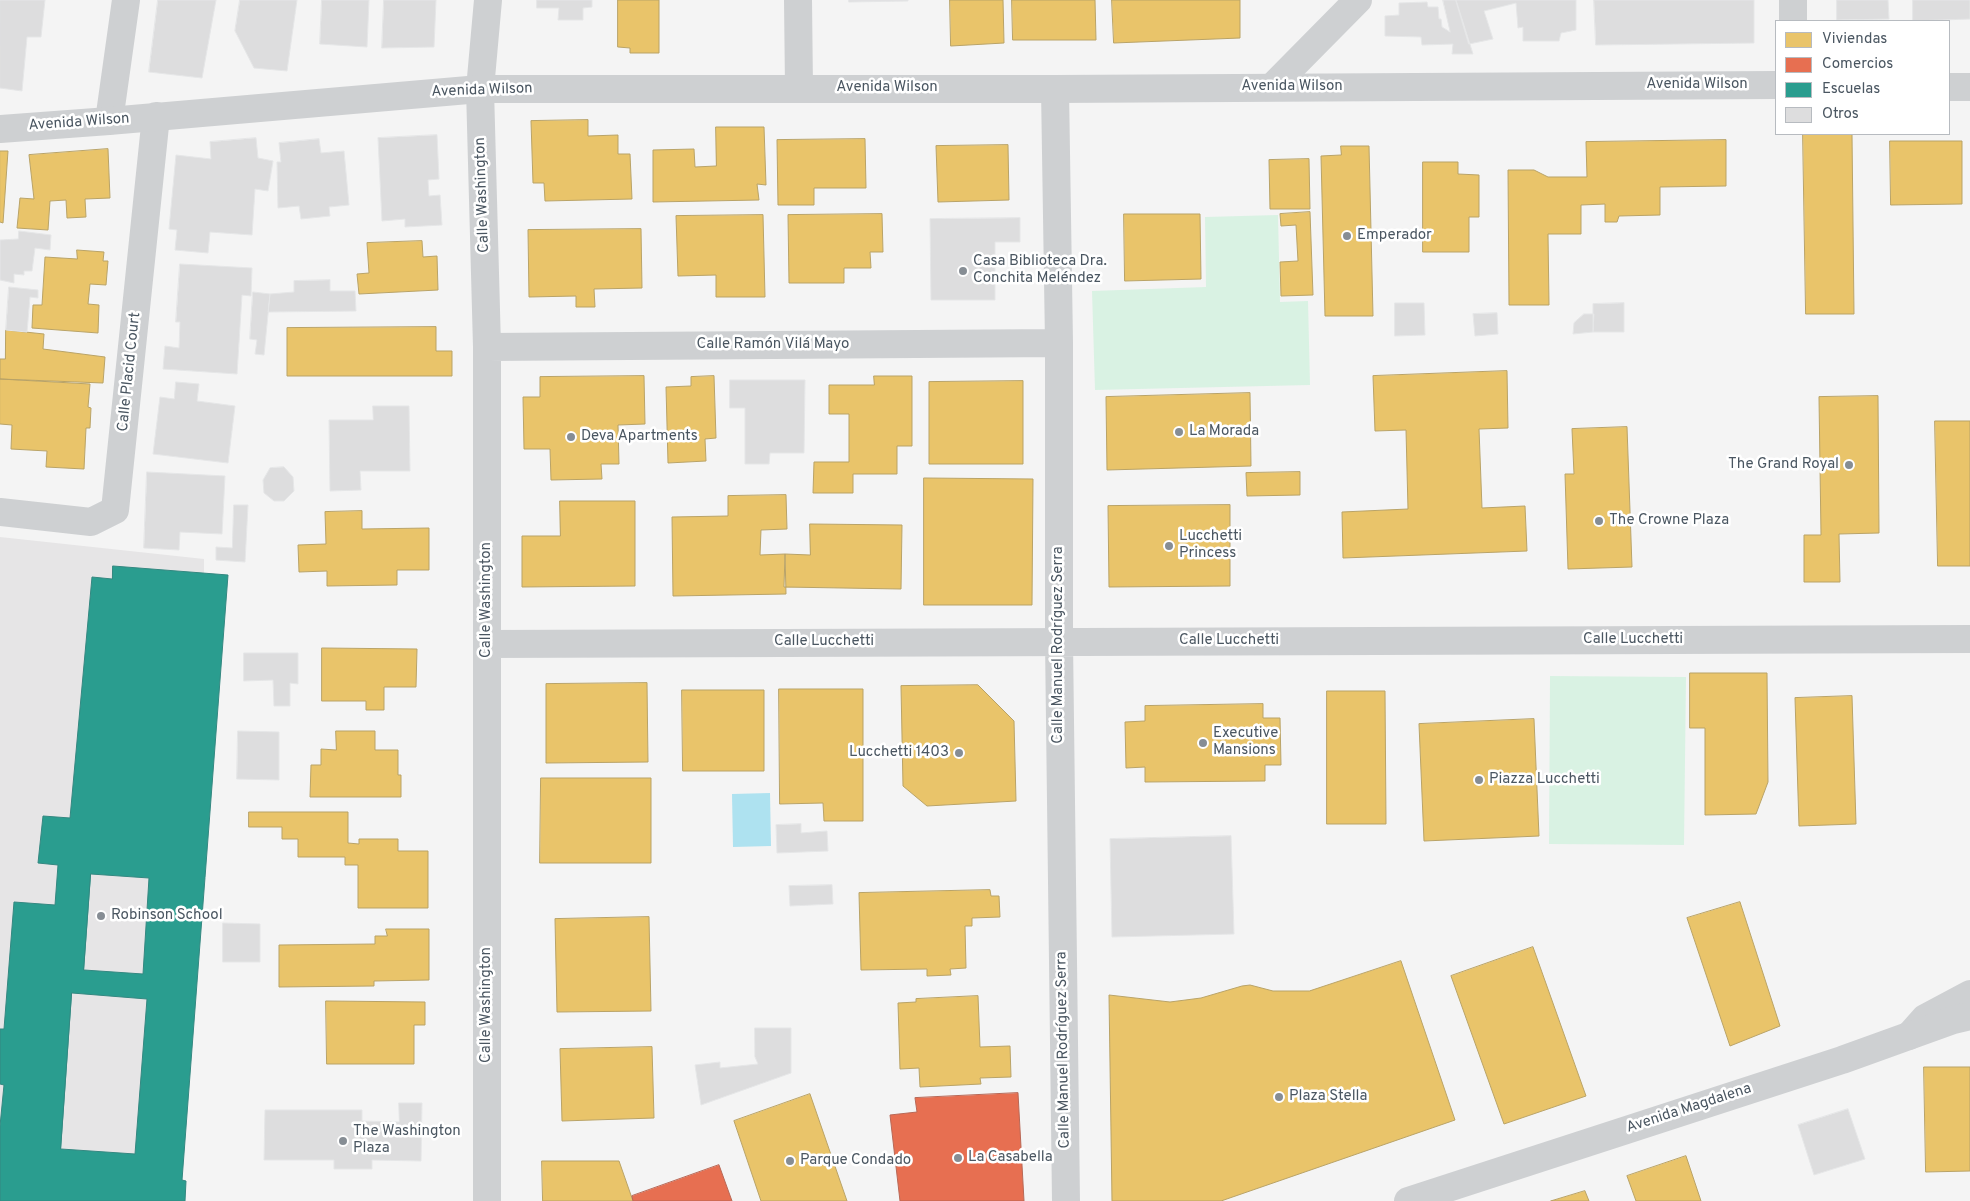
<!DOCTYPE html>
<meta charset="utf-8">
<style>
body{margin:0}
#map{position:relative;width:1970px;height:1201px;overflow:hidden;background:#f4f4f4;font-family:Overpass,sans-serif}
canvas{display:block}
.legend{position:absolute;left:1775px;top:20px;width:175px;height:115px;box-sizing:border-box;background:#fff;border:1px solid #b7bbc0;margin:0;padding:6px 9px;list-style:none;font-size:15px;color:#4a5661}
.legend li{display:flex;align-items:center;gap:10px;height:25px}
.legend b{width:25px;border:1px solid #b7bbc0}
</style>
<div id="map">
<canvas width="1970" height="1201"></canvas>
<ul class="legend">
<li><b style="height:14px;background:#e9c46a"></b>Viviendas</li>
<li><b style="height:14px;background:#e76f51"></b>Comercios</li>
<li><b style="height:14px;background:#2a9d8f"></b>Escuelas</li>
<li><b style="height:14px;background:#ddddde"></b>Otros</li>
</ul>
</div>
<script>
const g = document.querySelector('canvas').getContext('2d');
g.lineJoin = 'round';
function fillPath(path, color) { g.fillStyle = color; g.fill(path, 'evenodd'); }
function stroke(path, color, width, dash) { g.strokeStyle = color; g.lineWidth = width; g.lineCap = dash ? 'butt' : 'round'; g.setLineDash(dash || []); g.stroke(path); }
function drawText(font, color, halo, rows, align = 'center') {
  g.font = font + ' Overpass,sans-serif'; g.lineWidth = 5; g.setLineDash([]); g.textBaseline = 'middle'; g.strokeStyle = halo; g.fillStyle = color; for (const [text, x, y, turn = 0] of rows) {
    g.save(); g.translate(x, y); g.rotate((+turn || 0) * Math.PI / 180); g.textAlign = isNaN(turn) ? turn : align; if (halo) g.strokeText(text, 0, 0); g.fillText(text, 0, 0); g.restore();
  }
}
fillPath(new Path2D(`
 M0,537L204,559V573L228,575L182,1180L186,1181L185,1201H0Z`), '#e6e5e6');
fillPath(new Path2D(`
 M1278,215L1280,302L1308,301L1310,385L1095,390L1092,291L1206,287L1205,217Z
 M1550,676L1686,677L1684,845L1549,844Z`), '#d9f2e3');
fillPath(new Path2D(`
 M770,793L771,846L733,847L732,794Z`), '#aee2f0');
const homes = new Path2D(`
 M618,0H659V53H630V48L618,47Z
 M950,0H1003L1004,43L951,46Z
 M1012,0H1095L1096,40H1013Z
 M1112,0H1240V38L1114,43Z
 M588,120V136L618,135V154H630L632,199L545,201L544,183H533L531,121Z
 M716,127H764L766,185L757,184L759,200L653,202V150L694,149L695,167L716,166Z
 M1803,134H1852L1854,314H1806Z
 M865,139L866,188H814V205H778L777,140Z
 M1726,140V186L1660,187V215L1619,216L1617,222H1605V204L1581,205V234H1548L1549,305H1509L1508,170H1534L1548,177H1587L1586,142Z
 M1890,141H1962V204L1891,205Z
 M1008,145L1009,200L938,202L936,146Z
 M1341,146H1369L1373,316H1325L1321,156L1341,155Z
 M108,149L110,198L85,199L86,217L67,218L66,200L50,201L48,230L17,228L20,198L34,199L29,155Z
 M0,151H8L3,223L0,222Z
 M1309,159L1310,209H1270L1269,160Z
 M1423,162H1458V174L1479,175V217H1469V252H1423Z
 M1310,212L1313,295L1281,296L1280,262L1298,261L1296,225L1281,226L1280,214Z
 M882,214L883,252H870L871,268H844V283H789L788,215Z
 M1124,214H1200L1201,279L1125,281Z
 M763,215L765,297H716V275L678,276L676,216Z
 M641,229L642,288L594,289L595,307H576V296L529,297L528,230Z
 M422,241L423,257L437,256L438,290L359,294L357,274L369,273L367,243Z
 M77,250L104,252L103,261H108L106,285L90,284L88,304L99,305L98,333L32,328L33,305H42L45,257L77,259Z
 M436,327V351H452V376H287V328Z
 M6,330L44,334L43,349L105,357L103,383L0,379V359H5Z
 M1507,371L1508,428L1479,429L1482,508L1525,506L1527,551L1343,558L1342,512L1408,509L1406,430L1375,431L1373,376Z
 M644,376L645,424L618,425L619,464H601L602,479L551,480L550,449H524L523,397H540V377Z
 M714,376L716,438L705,439L706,461L668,463L666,387L691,386V377Z
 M874,376H912V446H897V474H853V493H813L814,462H849V414H829V385H874Z
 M0,379L90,384L88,407L91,408L90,428H86L84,469L46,467L47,451L11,449L12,425L0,424Z
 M1023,381V464H929V382Z
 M1250,393L1251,466L1107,470L1106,397Z
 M1878,396L1879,533L1839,534L1840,582H1804V535H1821L1819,397Z
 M1935,421H1970V566H1938Z
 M1627,427L1632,567L1568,569L1565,474H1574L1572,429Z
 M1300,472V495L1247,496L1246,473Z
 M924,478L1033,479L1032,605H924Z
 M786,495L787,529L761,530L760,555L785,554L786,594L673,596L672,517L728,516V496Z
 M560,501H635V586L522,587V536H560Z
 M1230,505V586L1109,587L1108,506Z
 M362,511V529L429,528V570H397V585L327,586V571L299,572L298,545L326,544L325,512Z
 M810,524L902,525L901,589L784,587L785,554L810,555Z
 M322,648L417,649L416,687H384V710H366V701H322Z
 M1690,673H1767L1768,782L1756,814L1705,815V728H1690Z
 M647,683L648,762L546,763V684Z
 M978,685L1014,721L1016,801L927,806L903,786L901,686Z
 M779,689H863V821H824L823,803L780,804Z
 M682,690H764V771H683Z
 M1327,691H1385L1386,824H1327Z
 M1852,696L1856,824L1799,826L1795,698Z
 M1263,704V718H1280L1281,765H1265V781L1145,782V767L1126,768L1125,722L1145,721V706Z
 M1534,719L1539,836L1424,841L1419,724Z
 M336,731H375V750H398V775H401V797H310L311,765H321V749L336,750Z
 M541,778H651V863H540Z
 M249,812H348V843L359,844V839H398V851H428V908H358V865H345V857H298V839H282V827H249Z
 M990,890L991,896H999L1000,917L972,918V926H965L966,968L950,969L951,975L927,976V969L861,970L859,893Z
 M1740,902L1780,1026L1730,1046L1687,918Z
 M649,917L651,1011L557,1012L555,919Z
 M386,929H429V980L374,981V986L279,987V945L375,944V936H387Z
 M1533,947L1586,1096L1504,1124L1451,976Z
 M1401,961L1455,1120L1221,1201H1112L1109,995L1170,1002L1201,998L1242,986L1250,985L1273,991H1309Z
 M978,996L980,1047L1010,1046L1011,1077L980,1078L981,1084L920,1087L919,1068L900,1069L898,1003L916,1002V999Z
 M326,1001L425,1002V1025H414V1064H327Z
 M652,1047L654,1118L562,1121L560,1049Z
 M1924,1067H1970V1171L1926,1172Z
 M810,1094L847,1201H761L734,1121Z
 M1686,1156L1701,1201H1636L1627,1176Z
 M542,1161H619L633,1201H543Z
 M1585,1191L1589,1201H1551Z`);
fillPath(homes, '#e9c46a');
stroke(homes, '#b9a367', 1);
const shops = new Path2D(`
 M1018,1093L1024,1201H900L890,1115L917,1112L915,1098Z
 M719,1165L732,1201H633L632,1196Z`);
fillPath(shops, '#e76f51');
stroke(shops, '#b86856', 1);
const schools = new Path2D(`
 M113,566L228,575L182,1180L186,1181L185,1201H0V1126L4,1085L0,1084V1029H4L14,902L55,905L58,865L38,863L43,816L70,818L92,577L112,579ZM91,874L149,878L143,974L84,970ZM72,993L147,999L135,1154L61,1149Z`);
fillPath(schools, '#2a9d8f');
stroke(schools, '#348881', 1);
const building = new Path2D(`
 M0,0H45L41,37H27L22,91L0,88Z
 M158,0H216L202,78L149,72Z
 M240,0H297L287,71L254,68L235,31Z
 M322,0H369L367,47L320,44Z
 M384,0H436L434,47L382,48Z
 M537,0H592V7L583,8V20H558L559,8H537Z
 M849,0H908V1L849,2Z
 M1443,0H1456L1473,54H1452L1453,44L1422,45L1421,37L1385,36V16L1399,15V3L1427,2L1428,7H1438L1439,19H1441L1442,27L1450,32Z
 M1456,0H1576V30L1561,33L1559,41H1523V27L1518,28L1516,3L1484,11L1493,39L1469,44Z
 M1594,0H1754V43L1596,45Z
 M1837,0H1888L1889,19L1837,20Z
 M1913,0H1970V19L1913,21Z
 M437,135L439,179L428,180L429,196L440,195L442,225L405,227V219L382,221L378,138Z
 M256,138L258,158L273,161L268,191L255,189L252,235L210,232L208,253L175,250L177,230L169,229L176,155L211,159L210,142Z
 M319,139L321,153L344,151L349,205L329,207L330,216L301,219L299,206L278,208L277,162H281L279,143Z
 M1020,218V242H995V300H931L930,219Z
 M19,231L51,235L50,250L35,248L32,271H24V275L14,274V283L0,280V240L18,239Z
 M180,264L252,268L251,296L242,295L237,374L163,369L165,346L179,348L180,322H176Z
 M330,280V291H355L356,311L268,312L270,294L294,292V281Z
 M9,287L38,290V298L30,297L27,332L6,330Z
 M253,292L270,294L264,355L255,354L257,340L250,339Z
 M1395,303H1424L1425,335L1395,336Z
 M1624,303V332H1593V304Z
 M1497,313L1498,334L1475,336L1473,314Z
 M1584,314H1594L1593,332L1573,334L1574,323Z
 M730,380H805L804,453H770L769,464H745V408H730Z
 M176,382L199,384L197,401L235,406L228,463L153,454L160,397L174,399Z
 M373,406H409L410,471H360L361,490L330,491L329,420H373Z
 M284,467L293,477L294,491L284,501H274L264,493L263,480L270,468Z
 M147,472L225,476L222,534L180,532L179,550L144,548Z
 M234,505H248L245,562L216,560V547L232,548Z
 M244,653H298V684L290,683V706H274L273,680L244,681Z
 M238,731L279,732V780L237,779Z
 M801,824V833L827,831L828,851L777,853L776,825Z
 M1231,836L1234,934L1112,937L1110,839Z
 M832,885L833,904L790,906L789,886Z
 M223,923L260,924V962H223Z
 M755,1028H791V1073L701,1105L695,1065L720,1062V1068L758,1064L755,1057Z
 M399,1103H422L421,1161L372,1160V1169H334V1160H264L265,1110H362V1121L399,1122Z
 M1848,1109L1865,1159L1814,1175L1798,1125Z`);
fillPath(building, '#ddddde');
stroke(building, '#e5e6e7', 1);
stroke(new Path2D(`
 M798,0L799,88
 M1793,21V0
 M1272,87L1358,0
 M1055,89L1059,343V641L1066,1201
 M109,121L126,0
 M487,347L1059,343
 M0,512L91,522L115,510L156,116
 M487,644L1970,639
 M1909,1036L1925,1018L1970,994
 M487,1201V347L480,89L488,0`), '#ced0d2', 28);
stroke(new Path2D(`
 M1949,87H1970
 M0,129L109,121L480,89H1055L1776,85
 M1408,1201L1842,1060L1953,1020L1970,1016`), '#ced0d2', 28);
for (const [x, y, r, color] of [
 [1347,236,5,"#868d94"],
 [963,271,5,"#868d94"],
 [1179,432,5,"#868d94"],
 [571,437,5,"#868d94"],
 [1849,465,5,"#868d94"],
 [1599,521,5,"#868d94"],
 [1169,546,5,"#868d94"],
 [1203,743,5,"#868d94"],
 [959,753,5,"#868d94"],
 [1479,780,5,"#868d94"],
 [101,916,5,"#868d94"],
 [1279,1097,5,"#868d94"],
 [343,1141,5,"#868d94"],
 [958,1158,5,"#868d94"],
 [790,1161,5,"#868d94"]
]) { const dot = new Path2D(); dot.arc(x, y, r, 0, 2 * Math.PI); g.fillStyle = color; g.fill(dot); stroke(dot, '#fff', 2); }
drawText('15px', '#4a5661', '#fff', [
 ["Avenida Wilson",1697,85],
 ["Avenida Wilson",1292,87],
 ["Avenida Wilson",887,88],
 ["Avenida Wilson",482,91,-2],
 ["Avenida Wilson",79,123,-4],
 ["Calle Washington",483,195,-92],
 ["Calle Ramón Vilá Mayo",773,345],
 ["Calle Placid Court",130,372,-84],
 ["Calle Washington",487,600,-90],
 ["Calle Lucchetti",1633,640],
 ["Calle Lucchetti",1229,641],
 ["Calle Lucchetti",824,642],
 ["Calle Manuel Rodríguez Serra",1059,645,-90],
 ["Calle Washington",487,1005,-90],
 ["Calle Manuel Rodríguez Serra",1064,1050,-91],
 ["Avenida Magdalena",1689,1109,-18]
]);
drawText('15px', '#4a5661', '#fff', [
 ["Emperador",1357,236],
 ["Casa Biblioteca Dra.",973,262],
 ["Conchita Meléndez",973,279],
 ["La Morada",1189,432],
 ["Deva Apartments",581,437],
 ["The Grand Royal",1839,465,"right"],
 ["The Crowne Plaza",1609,521],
 ["Lucchetti",1179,537],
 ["Princess",1179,554],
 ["Executive",1213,734],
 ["Mansions",1213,751],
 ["Lucchetti 1403",949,753,"right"],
 ["Piazza Lucchetti",1489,780],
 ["Robinson School",111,916],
 ["Plaza Stella",1289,1097],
 ["The Washington",353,1132],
 ["Plaza",353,1149],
 ["La Casabella",968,1158],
 ["Parque Condado",800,1161]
], 'left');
</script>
